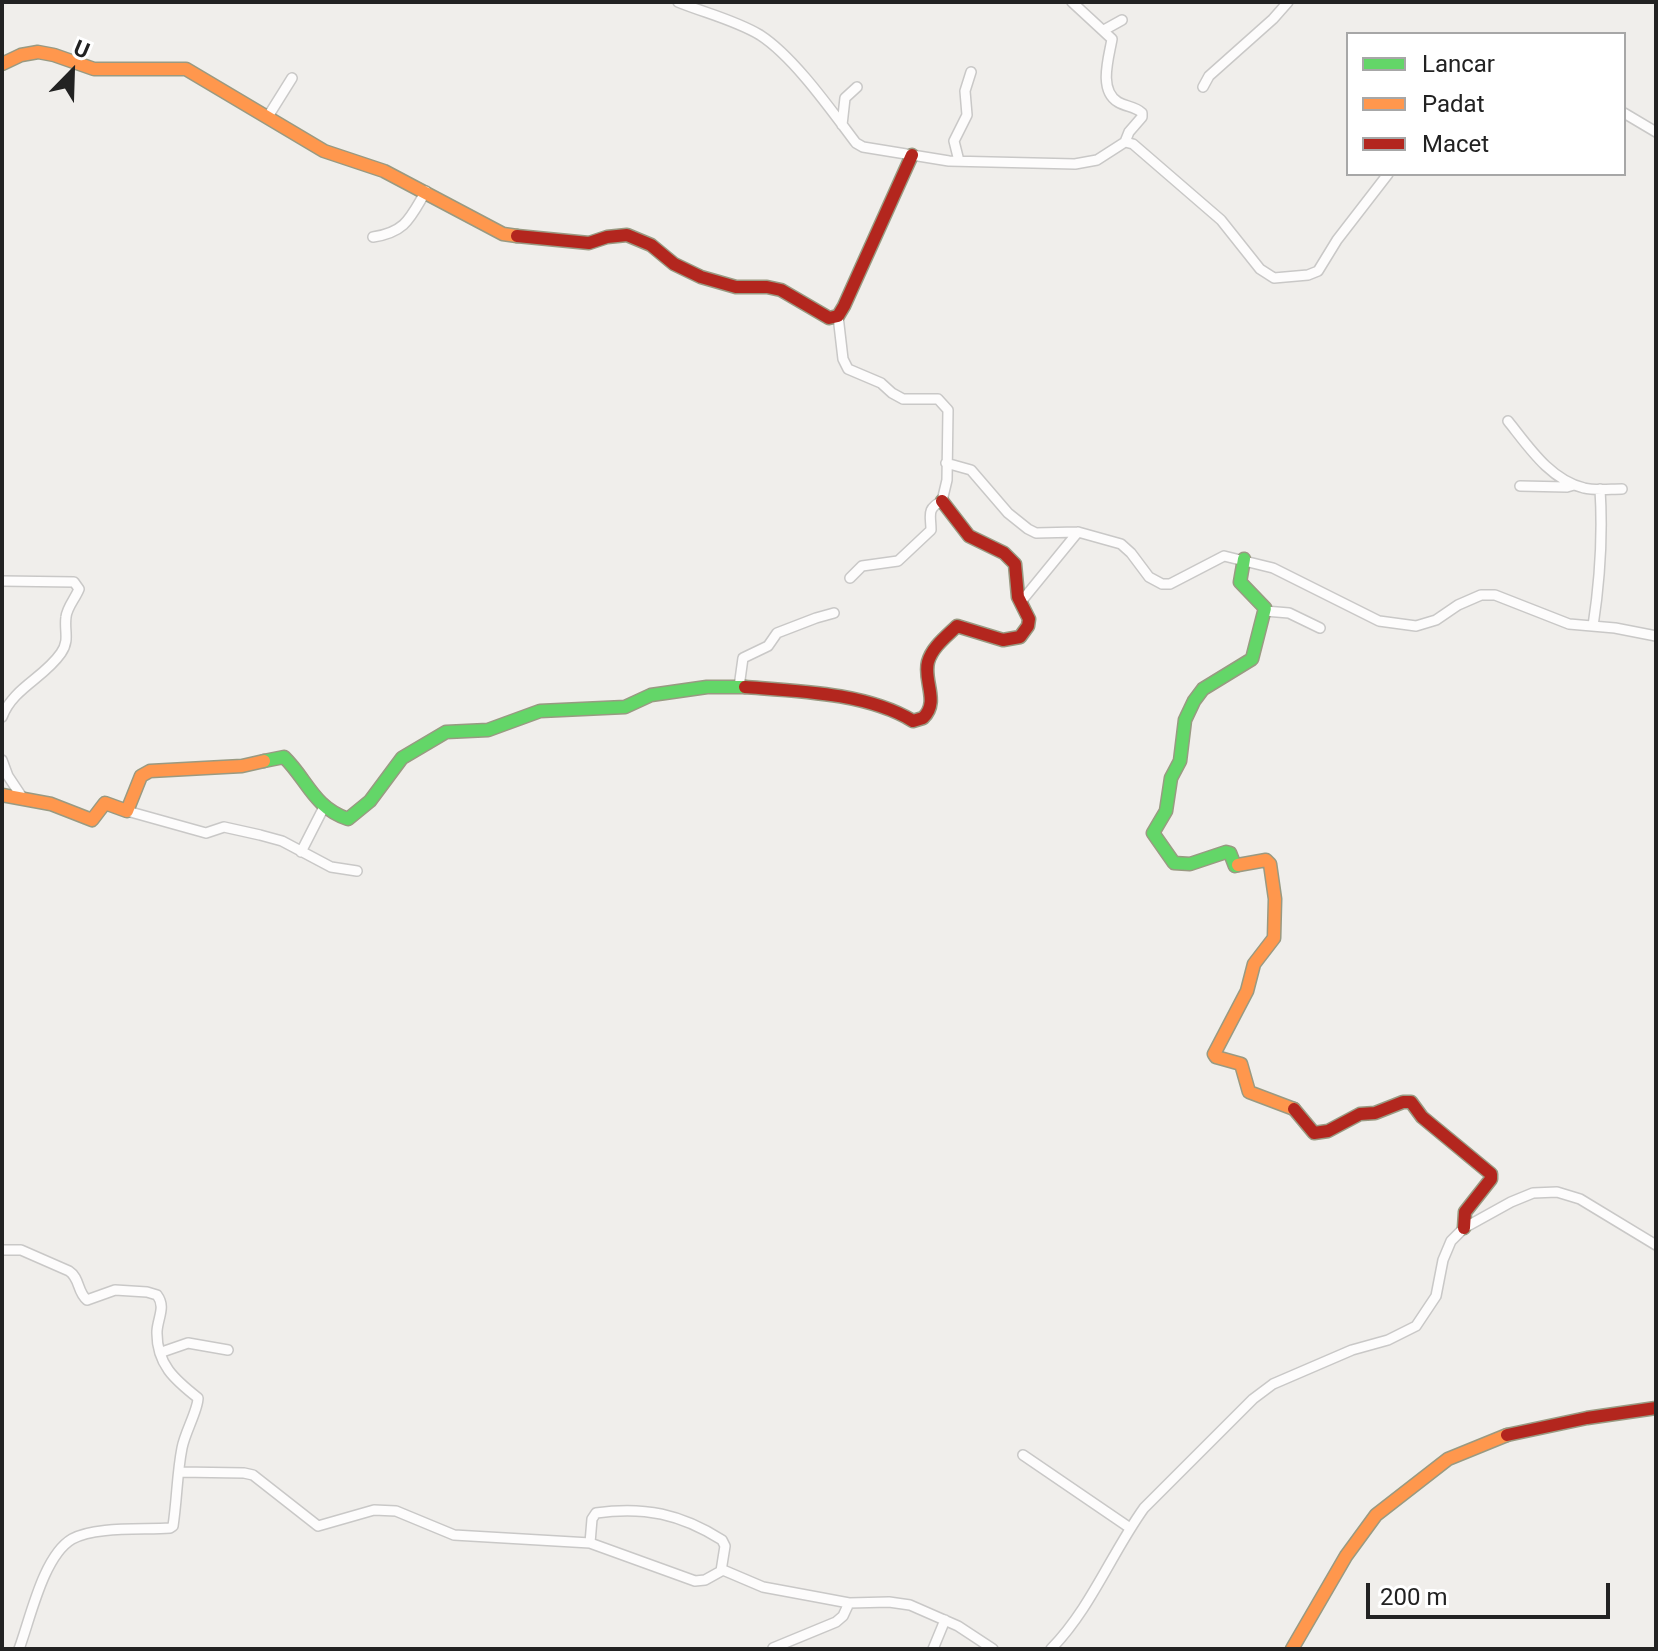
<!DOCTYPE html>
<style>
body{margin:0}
#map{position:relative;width:1658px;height:1651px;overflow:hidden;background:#f0eeeb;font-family:Roboto,sans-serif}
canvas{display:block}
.frame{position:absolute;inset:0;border:4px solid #222;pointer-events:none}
.legend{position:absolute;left:1346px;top:32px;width:280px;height:144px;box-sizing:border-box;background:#fff;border:2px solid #a7a7a7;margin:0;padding:10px 14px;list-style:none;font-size:24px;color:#222}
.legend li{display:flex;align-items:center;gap:16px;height:40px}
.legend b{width:40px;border:2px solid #a7a7a7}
.north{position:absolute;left:32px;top:32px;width:80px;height:80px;-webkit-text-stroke:6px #fff;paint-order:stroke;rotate:23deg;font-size:22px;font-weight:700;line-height:32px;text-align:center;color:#222}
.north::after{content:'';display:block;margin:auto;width:28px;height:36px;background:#222;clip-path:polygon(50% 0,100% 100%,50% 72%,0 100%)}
.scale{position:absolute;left:1366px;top:1583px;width:244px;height:36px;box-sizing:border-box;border:4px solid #222;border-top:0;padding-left:10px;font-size:24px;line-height:28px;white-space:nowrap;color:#222;-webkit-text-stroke:6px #fff;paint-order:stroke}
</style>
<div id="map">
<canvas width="1658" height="1651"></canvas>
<div class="frame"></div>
<ul class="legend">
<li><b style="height:10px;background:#63d668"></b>Lancar</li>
<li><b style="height:10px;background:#ff974d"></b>Padat</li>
<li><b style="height:10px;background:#b3261e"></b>Macet</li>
</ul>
<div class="north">U</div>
<div class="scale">200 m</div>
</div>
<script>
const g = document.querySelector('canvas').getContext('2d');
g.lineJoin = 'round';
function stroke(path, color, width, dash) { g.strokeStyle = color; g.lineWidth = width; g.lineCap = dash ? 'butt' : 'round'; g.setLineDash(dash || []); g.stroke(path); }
const street = new Path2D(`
 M678,2C705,13 735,20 760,35C794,57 831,110 856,143L863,147L949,161L1075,164L1097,160L1125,142L1133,144L1221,220L1260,269L1274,278L1308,275L1318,271L1337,240L1388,174
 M1072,2L1112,39C1109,57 1098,90 1118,102C1126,107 1135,106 1142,113V117L1129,132L1125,142
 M1104,30L1122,20
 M1203,87L1209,76L1273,19L1288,2
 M1624,113L1656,132
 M267,118L292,78
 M842,125L845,98L857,87
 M959,161L954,141L967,115L965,91L971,72
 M373,237C406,232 410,218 426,191
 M838,316L843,359L848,369L881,383L892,393L903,399H938L948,410L947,480L942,501C926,509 931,515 931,530L898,561L862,566L850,578
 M1508,421C1528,446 1550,480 1584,488C1595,491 1610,489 1622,489
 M946,463L971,470L1008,513L1028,529L1036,533L1078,532L1121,544L1131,553L1149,577L1162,584H1170L1224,556L1273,568L1379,621L1416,626L1436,620L1458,605L1481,595H1495L1569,624L1615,628L1656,636
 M1520,486L1567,487L1574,485
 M2,581L74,582L79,589C75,599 67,607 66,617C64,631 70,640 61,653C44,678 13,688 2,717
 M1020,603L1078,532
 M1265,611L1289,613L1320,628
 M1593,626C1600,580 1603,536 1600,489
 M739,687L743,658L768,646L777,633L816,618L834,613
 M2,760L8,776L24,800
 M127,811L206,833L224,827L260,835L282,841L331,867L357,871
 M301,852L325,805
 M2,1250H21L69,1271C80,1278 77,1292 87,1300L115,1290L147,1292L157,1295C166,1307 158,1317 157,1331C156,1364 175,1380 198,1398C198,1410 185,1432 182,1448C177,1473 177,1500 173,1526L170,1528C143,1530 95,1526 72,1539C43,1556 30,1620 19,1649
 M162,1352L188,1343L228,1350
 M1023,1455L1130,1528
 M179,1472L244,1473L253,1475L318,1526L374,1510L396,1511L454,1535L590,1543L695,1581L705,1580L723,1570L763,1587L817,1597L849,1603L889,1602L910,1605L958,1626L993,1649
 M590,1543L592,1519L596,1513C644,1506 681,1514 722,1540L725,1546L721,1571
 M773,1648L836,1622L843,1616L849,1603
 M933,1649L945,1620
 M1051,1649C1091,1608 1111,1554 1144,1508L1253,1399L1273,1384L1352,1350L1388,1340L1416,1326L1436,1296L1443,1260L1451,1241L1464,1228L1511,1202L1533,1193L1557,1192L1580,1199L1656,1245`);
const fast = new Path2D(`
 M264,761L284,757C307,779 313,807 348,819L370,801L402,758L446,732L488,730L540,711L625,707L651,695L707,687H745
 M1238,865L1235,866L1230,853L1226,852L1190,864L1174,863L1153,833L1166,811L1171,778L1180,761L1185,720L1194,701L1203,689L1252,659L1265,608L1240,582L1244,559`);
const slow = new Path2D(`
 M2,64L21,55L38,52L54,55L94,69H186L324,151L384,171L503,234L517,236
 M2,795L51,804L92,820L105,803L127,811L141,776L150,771L242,766L264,761
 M1238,865L1266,860L1270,864L1275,899L1274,938L1254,964L1247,991L1214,1054L1216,1057L1241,1064L1249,1092L1294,1109
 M1292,1649L1346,1556L1376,1515L1448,1459L1507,1435`);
const jam = new Path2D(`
 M517,236L589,243L607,237L627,235L651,245L674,264L701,277L736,287H767L781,290L829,318L838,316L844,306L912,155
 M745,687C798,691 867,693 913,721L923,718C940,702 923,681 928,662C932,647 947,636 957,626L1003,640L1020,637L1028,626L1029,619L1018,597L1015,564L1004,553L969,536L942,501
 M1294,1109L1314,1133L1328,1131L1360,1114L1375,1113L1403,1102H1411L1422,1117L1491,1174V1179L1465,1212L1464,1228
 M1507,1435L1587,1418L1656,1408`);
stroke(street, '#c9c8c7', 12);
stroke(fast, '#999a82', 15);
stroke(slow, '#999a82', 15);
stroke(jam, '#999a82', 15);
stroke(street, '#fdfcfc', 9);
stroke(fast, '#63d668', 12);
stroke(slow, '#ff974d', 12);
stroke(jam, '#b3261e', 12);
</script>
